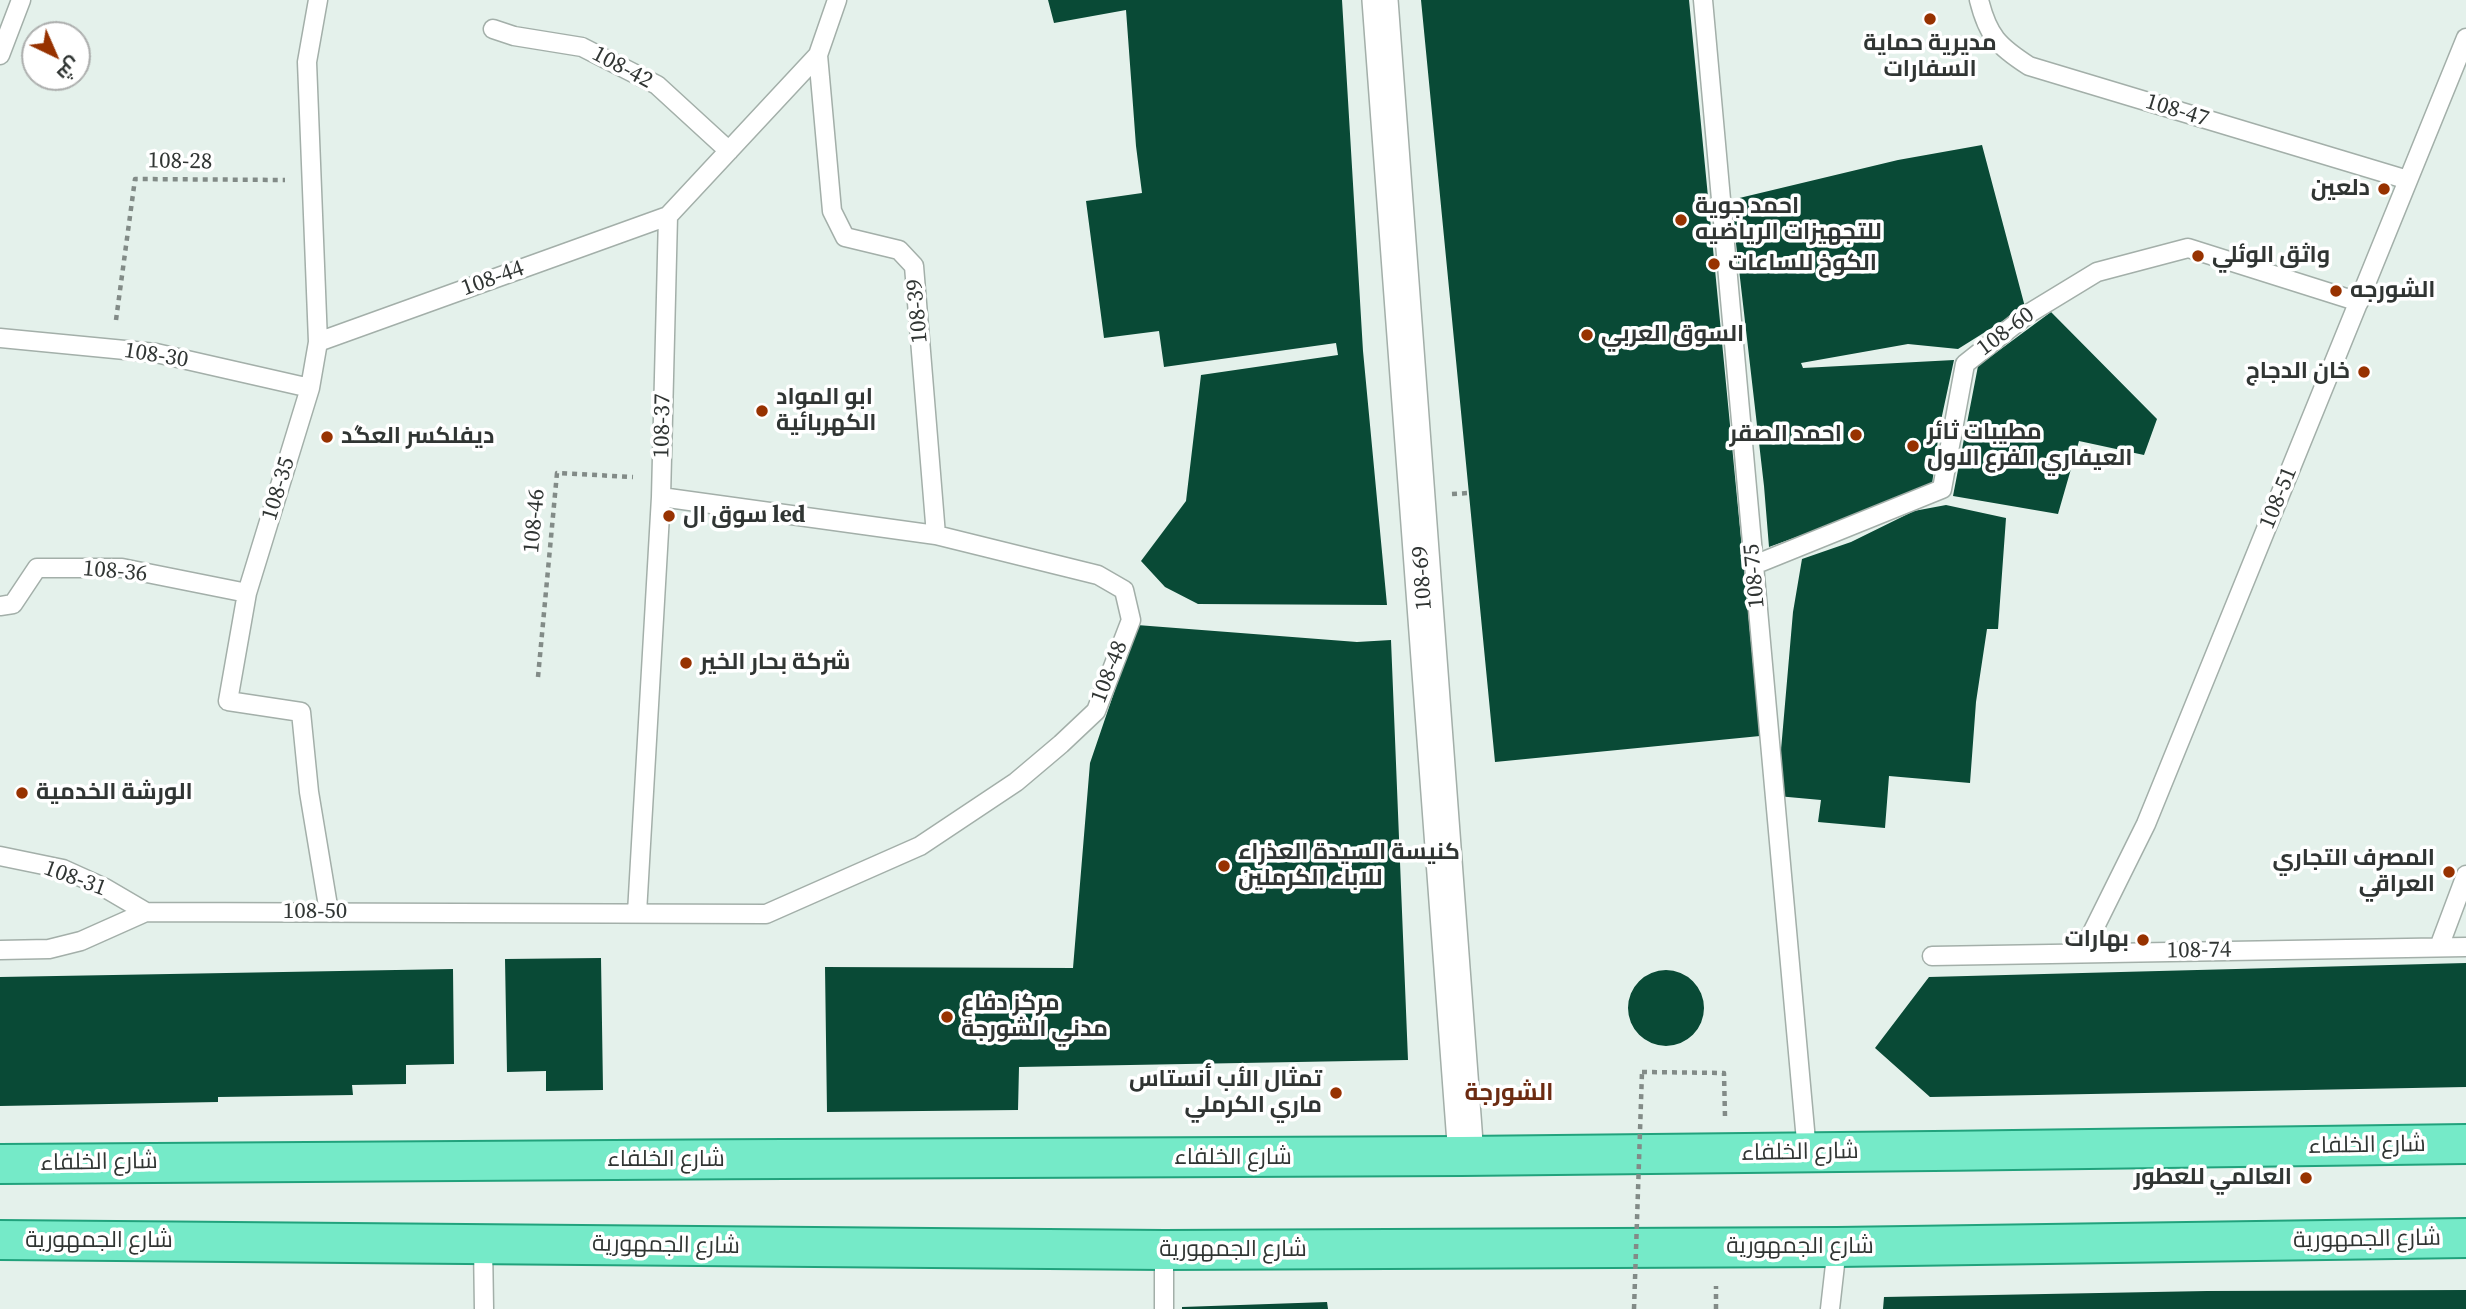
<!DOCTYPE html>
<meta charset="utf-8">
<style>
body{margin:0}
#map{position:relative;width:2466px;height:1309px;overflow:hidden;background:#e4f1eb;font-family:"Source Serif 4",Cairo,serif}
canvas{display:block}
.north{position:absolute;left:21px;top:21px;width:70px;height:70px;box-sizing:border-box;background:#fff;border:2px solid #acaead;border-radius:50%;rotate:136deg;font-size:19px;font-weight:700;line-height:28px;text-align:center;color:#303533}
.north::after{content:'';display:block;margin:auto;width:24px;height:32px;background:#973200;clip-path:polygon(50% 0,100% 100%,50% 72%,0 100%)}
</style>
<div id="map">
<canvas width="2466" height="1309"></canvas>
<div class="north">ش</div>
</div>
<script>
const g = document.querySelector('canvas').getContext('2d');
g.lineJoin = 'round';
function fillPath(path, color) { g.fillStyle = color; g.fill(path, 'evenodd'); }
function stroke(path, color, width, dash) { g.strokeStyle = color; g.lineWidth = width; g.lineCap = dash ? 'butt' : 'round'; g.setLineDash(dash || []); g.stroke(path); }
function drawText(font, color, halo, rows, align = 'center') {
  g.font = font + ' "Source Serif 4",Cairo,serif'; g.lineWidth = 7; g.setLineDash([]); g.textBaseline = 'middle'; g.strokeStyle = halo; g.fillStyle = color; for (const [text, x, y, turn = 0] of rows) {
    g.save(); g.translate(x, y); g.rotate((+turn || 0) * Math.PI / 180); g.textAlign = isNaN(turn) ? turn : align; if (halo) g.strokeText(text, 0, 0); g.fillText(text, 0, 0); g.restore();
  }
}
fillPath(new Path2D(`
 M1048,0H1342L1363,351L1387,605L1198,604L1165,587L1141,561L1186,501L1201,375L1338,355L1336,343L1164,367L1159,331L1104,338L1086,201L1142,193L1136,146L1126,10L1054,23Z
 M1421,0H1689L1760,736L1495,762Z
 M1982,145L2025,307L1958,349L1908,344L1801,363L1803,368L1954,360L1940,425L1932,484L1876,508L1769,547L1764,486L1731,200L1898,160Z
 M2051,312L2157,419L2144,455L2079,441L2058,514L1953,496L1978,366Z
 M1946,505L2006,518L1998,629H1987L1976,702L1970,783L1889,776L1885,828L1818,822L1821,800L1777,796L1793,612L1802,559L1851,542L1914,511Z
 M1137,625L1357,642L1391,640L1408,1060L1019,1067L1018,1110L827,1112L825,967L1073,968L1090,763Z
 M601,958L603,1090L546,1091V1071L507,1072L505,959Z
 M2466,963V1087L1930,1097L1875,1048L1929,977Z
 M453,969L454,1064L406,1065V1084L352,1085L353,1095L218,1097V1102L0,1106V977Z
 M1628 1008a38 38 0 1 1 76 0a38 38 0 1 1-76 0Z
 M2466,1290V1309H1883L1884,1297L2207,1291Z
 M1327,1302L1328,1309H1182V1307Z`), '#094a36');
const service = new Path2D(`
 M318,0L307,62L318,342L310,388L247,593L228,701L301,712L309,792L329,912
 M1703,0L1807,1152
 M1979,0C1988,36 1998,46 2029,66L2408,180
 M493,29L514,36L582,47L657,85L729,151
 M0,55L21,0
 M818,55L832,211L845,237L899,250L914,266L936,535
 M0,338L156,353L310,388
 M318,342L668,216
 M1754,565L1942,489L1965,364L2028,314L2097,272L2188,248L2359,302
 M0,606L13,604L37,568H122L247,593
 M0,856L63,869L105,888L146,912
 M637,913L661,497L668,216L818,55L837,0
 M2439,947L2466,875
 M0,950L49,949L81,941L146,912L766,914L920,846L1016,782L1061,744L1096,711L1131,620L1124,590L1098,575L936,535L661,497
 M2082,953L2146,824L2466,38
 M1932,956L2466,947
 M483,1244L484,1309
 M1164,1250V1309
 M1830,1309L1837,1247`);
const minor = new Path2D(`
 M1380,0L1466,1156`);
const primary = new Path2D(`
 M0,1164C487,1158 975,1160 1462,1156C1797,1154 2131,1148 2466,1144
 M0,1240L1164,1250L1837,1247L2466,1238`);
stroke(service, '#a3afa9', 21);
stroke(minor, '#a3afa9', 38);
stroke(primary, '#21a27c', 42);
stroke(new Path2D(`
 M116,320L135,179L285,180
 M1452,494L1469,493
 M538,677L557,473L633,477
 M1642,1072L1724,1073L1725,1117
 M1716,1309V1286`), '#828b87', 4.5, [5, 5]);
stroke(service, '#fff', 18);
stroke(minor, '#fff', 35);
stroke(primary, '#75eac8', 38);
stroke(new Path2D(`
 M1634,1309L1642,1072`), '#828b87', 4.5, [5, 5]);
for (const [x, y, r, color] of [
 [1930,19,7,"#973200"],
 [2384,189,7,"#973200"],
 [1681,220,7,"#973200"],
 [2198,256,7,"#973200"],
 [1714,264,7,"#973200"],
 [2336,291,7,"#973200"],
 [1587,335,7,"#973200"],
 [2364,372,7,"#973200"],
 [762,411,7,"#973200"],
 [1856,435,7,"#973200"],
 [327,437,7,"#973200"],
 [1913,446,7,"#973200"],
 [669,516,7,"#973200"],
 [686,663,7,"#973200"],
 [22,793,7,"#973200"],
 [1224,866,7,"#973200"],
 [2449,872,7,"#973200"],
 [2143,940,7,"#973200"],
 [947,1017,7,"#973200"],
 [1336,1093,7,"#973200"],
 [2306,1178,7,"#973200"]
]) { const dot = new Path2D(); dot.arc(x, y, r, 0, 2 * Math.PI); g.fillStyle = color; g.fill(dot); stroke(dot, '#fff', 2.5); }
drawText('bold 23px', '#303533', '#fff', [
 ["مديرية حماية",1930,44,"center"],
 ["السفارات",1930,70,"center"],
 ["دلعين",2370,189,"right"],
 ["احمد جوية",1695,207],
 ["للتجهيزات الرياضيه",1695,233],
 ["واثق الوئلي",2212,256],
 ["الكوخ للساعات",1728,264],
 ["الشورجه",2350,291],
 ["السوق العربي",1601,335],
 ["خان الدجاج",2350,372,"right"],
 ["ابو المواد",776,398],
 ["الكهربائية",776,424],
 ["مطيبات ثائر",1927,433],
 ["العيفاري الفرع الاول",1927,459],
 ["احمد الصقر",1842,435,"right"],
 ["ديفلكسر العگد",341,437],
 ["سوق ال led",683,516],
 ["شركة بحار الخير",700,663],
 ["الورشة الخدمية",36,793],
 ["كنيسة السيدة العذراء",1238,853],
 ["للاباء الكرملين",1238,879],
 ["المصرف التجاري",2435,859,"right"],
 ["العراقي",2435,885,"right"],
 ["بهارات",2129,940,"right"],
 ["مركز دفاع",961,1004],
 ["مدني الشورجة",961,1030],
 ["تمثال الأب أنستاس",1322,1080,"right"],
 ["ماري الكرملي",1322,1106,"right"],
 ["العالمي للعطور",2292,1178,"right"]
], 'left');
drawText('23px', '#303533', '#fff', [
 ["108-42",622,68,28],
 ["108-47",2177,111,17],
 ["108-28",180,162,1],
 ["108-44",493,279,-20],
 ["108-39",918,311,-95],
 ["108-60",2006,332,-37],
 ["108-30",156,356,9],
 ["108-37",663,426,-89],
 ["108-35",279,489,-73],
 ["108-51",2279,498,-68],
 ["108-46",535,521,-85],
 ["108-36",115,572,5],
 ["108-75",1755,576,-95],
 ["108-69",1423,578,-94],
 ["108-48",1110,672,-69],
 ["108-31",75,879,20],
 ["108-50",315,912],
 ["108-74",2199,951,-1],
 ["شارع الخلفاء",2367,1146,-1],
 ["شارع الخلفاء",1800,1153,-1],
 ["شارع الخلفاء",1233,1158],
 ["شارع الخلفاء",666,1160],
 ["شارع الخلفاء",99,1163,-1],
 ["شارع الجمهورية",2367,1240,-1],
 ["شارع الجمهورية",99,1241],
 ["شارع الجمهورية",666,1246,1],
 ["شارع الجمهورية",1800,1247],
 ["شارع الجمهورية",1233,1250]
]);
drawText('bold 24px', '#6c2b11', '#fff', [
 ["الشورجة",1509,1094]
]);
</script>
